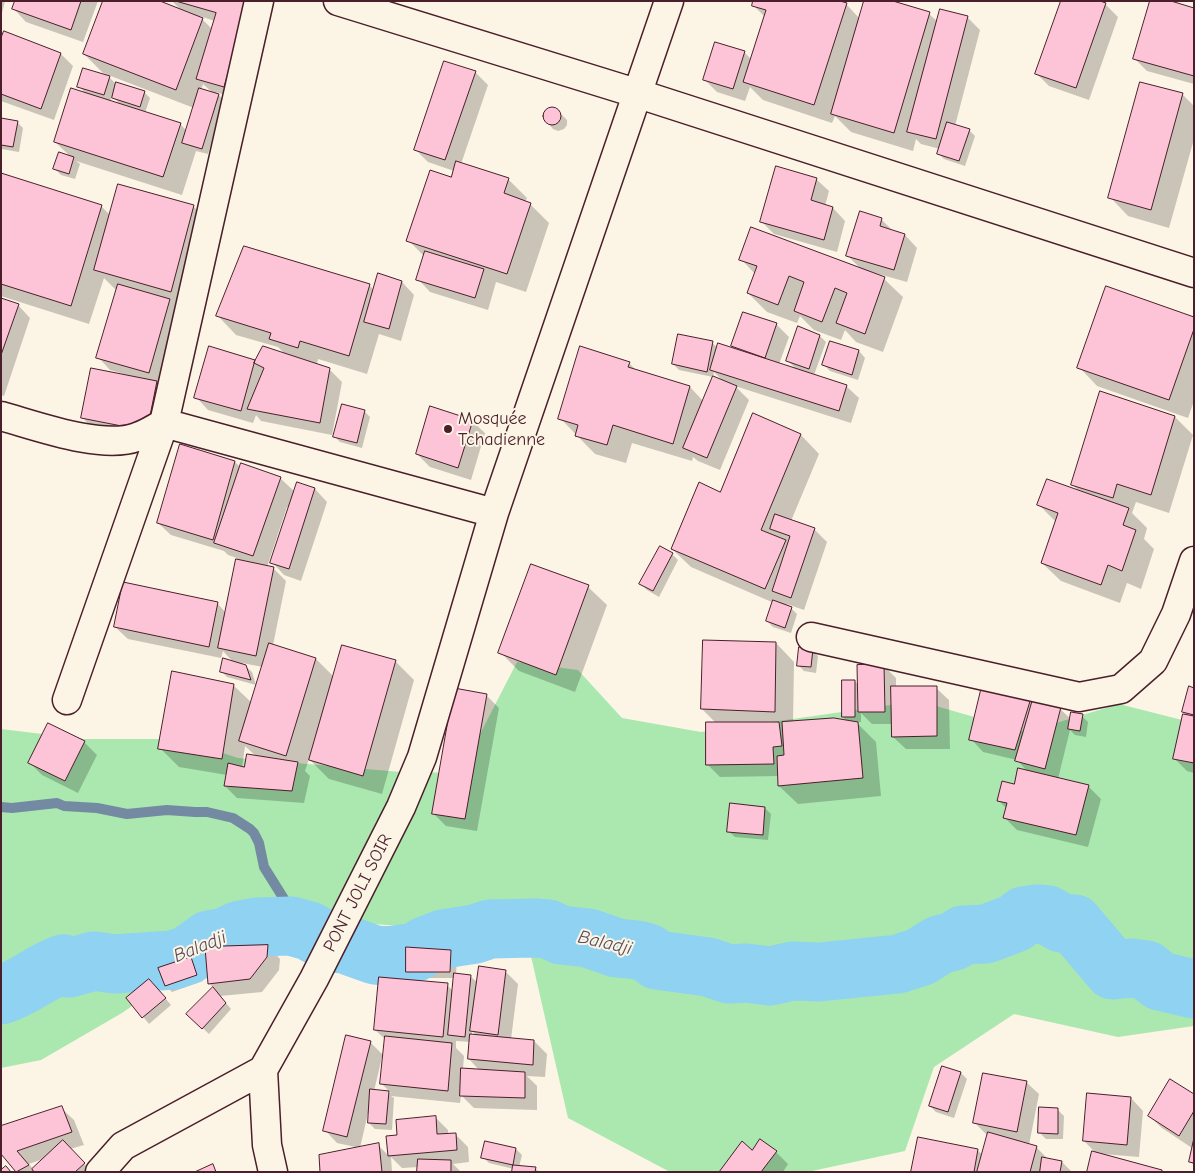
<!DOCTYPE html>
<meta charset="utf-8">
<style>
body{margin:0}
#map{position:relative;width:1195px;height:1173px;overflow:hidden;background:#fcf5e5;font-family:"Comic Neue",sans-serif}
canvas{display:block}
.frame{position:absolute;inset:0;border:2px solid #4a1f2b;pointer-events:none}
</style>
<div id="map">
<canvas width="1195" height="1173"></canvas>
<div class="frame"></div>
</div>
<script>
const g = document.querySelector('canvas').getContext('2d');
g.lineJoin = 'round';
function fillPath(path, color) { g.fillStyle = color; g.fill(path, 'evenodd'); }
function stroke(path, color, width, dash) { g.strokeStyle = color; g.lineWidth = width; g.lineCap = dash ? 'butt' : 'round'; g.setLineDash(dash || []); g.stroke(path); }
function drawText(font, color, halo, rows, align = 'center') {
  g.font = font + ' "Comic Neue",sans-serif'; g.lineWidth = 4; g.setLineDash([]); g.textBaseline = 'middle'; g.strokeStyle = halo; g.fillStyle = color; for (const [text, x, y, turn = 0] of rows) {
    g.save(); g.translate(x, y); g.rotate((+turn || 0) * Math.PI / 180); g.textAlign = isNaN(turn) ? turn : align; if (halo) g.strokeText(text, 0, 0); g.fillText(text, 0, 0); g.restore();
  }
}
fillPath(new Path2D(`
 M517,662L578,670L622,718L701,732L919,701L1026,732L1119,704L1194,723V1026L1118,1037L1014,1014L934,1067L905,1151L812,1171L670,1172L568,1118L525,930L489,922L411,927L288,917L196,961L122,1013L41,1060L1,1068V729L84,739H181L238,758L401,772L460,773Z`), '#aae8b0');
fillPath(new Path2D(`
 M1,1H5L2,13H1Z
 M16,1H98L83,42L26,22L14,9Z
 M172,1H255L237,99L216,92L224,101L208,154L196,151L182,195L76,161L80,164L75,179L61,175L55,169L71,157L55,142L86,94L79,86L109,77L117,85L144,92L150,98L145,113L180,124L187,131L194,108L103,73L84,54L182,11ZM199,16L215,21L212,29ZM203,84L213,93L201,90ZM112,96L121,105L110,102Z
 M846,4L860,19L929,14L938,22L967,17L980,30L955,126L969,130L975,136L965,166L944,159L938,153L940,149L921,144L916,139L913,151L851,132L835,116L832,123L763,100L750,87L745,101L717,92L705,80L744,52L751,59L765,17L753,5Z
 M1105,4L1118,17L1089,100L1049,86L1037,74Z
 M1194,10V84L1147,71L1135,59Z
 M5,33L61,54L73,66L54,120L1,101V42Z
 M475,72L488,85L461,164L508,179L527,198L525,202L530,204L549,223L526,292L496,282L488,310L430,292L418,279L425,257L408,240L452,178L454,171L428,162L415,149Z
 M1182,94L1194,106V139L1169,228L1128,216L1110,197Z
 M551,107L556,109L567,120V125L564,129L558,131L553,129L544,118L543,113L547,109Z
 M1,119L17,122L23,128L19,152L1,149Z
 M1,175L101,206L111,216L193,206L212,225L189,310L175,305L182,313L162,385L158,384L169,395L160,443L95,431L83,418L126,377L127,375L110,370L98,357L118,290L115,289L104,278L89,324L1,296Z
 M816,179L829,191L825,206L833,208L845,221L837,252L774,234L762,222Z
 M881,219L894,232L905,235L917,248L907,282L875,273V275L884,279L903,297L883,352L856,342L845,330L841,340L814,330L800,316L797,323L767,312L748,293L755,274L741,259L862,270L848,256Z
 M379,275L402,282L414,295L401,341L379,334L367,374L318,359L317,365L329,369L342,382L332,435L261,421L256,415L253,423L208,410L196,397L210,348L256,361L286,355L278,347L236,335L218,316L369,285L374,290Z
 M1,299L18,305L30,318L4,396L1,395Z
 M744,313L776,324L789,337L779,364L797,370L787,360L820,336L826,342L814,375L846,386L859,398L851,423L735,386L749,400L720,470L698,461L693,457L692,461L632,443L626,463L595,454L560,418L629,363L638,372L690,387L704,402L724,382L714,372L713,377L679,370L673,364L712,343L718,348L732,349Z
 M1194,318V401L1188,418L1097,386L1079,367Z
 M831,343L859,351L865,358L858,380L830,371L824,365Z
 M364,411L370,417L362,448L340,442L334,436Z
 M754,415L801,435L819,454L791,521L814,529L827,542L804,610L787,604L797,614L791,633L773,627L767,621L774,603L691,567L672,549L721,493Z
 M1175,417L1193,435L1169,513L1136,502L1132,513L1147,528L1144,539L1154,549L1141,589L1127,583L1120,603L1061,581L1042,563L1056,522L1039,505L1080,492L1073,485Z
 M472,421L485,433L471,480L430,467L417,454Z
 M235,462L241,468L280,478L295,492L297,484L315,489L327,502L301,581L284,575L272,562L290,507H287L267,567L273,568L286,581L273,645L316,659L334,677L395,661L414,680L382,794L329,779L309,759L305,771L310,776L304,803L237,798L225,786L227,775L179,767L160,748L233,685L252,703L263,667L242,663L252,672L256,685L227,677L221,671L234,663L223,651L221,658L128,639L115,627L217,603L226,613L237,558L228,555L224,551L171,535L158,523ZM245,746L257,757L245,769L242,768Z
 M672,554L678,560L659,597L647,590L641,584Z
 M588,587L607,605L575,692L519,671L500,652Z
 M776,643L794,662L793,723L848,722L843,717L854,681L859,685L884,666L896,678V687L936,688L949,700L950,749H906L893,737V724H872L861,713V722H856L876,742L881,796L798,804L779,786V776L720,777L707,764L717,724L702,709Z
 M812,650L818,656L816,673L804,671L798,665Z
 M1194,689V773L1187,771L1175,759L1187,716L1183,712Z
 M486,695L499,708L477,831L446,826L433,813Z
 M1030,699L1033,702L1060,709L1071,719L1082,716L1088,722L1086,737L1075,735L1070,730L1058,779L1088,786L1101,799L1088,847L1017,830L1005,818L1007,809L999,801L1027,771L1017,760L983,752L971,739Z
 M84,742L97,755L78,793L42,775L30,763Z
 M765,808L771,814L768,840L735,837L728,831Z
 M268,946L280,959L279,970L262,992L220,996L231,1009L209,1034L188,1014L214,988L209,983Z
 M451,951L457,957L456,975L470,976L478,983L505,971L518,984L511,1039L534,1041L547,1054L545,1077L527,1076L537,1086V1110L474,1108L461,1095L460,1103L391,1096L394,1098L392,1130L375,1129L369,1123L370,1113H368L360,1148L378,1145L389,1156L388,1137L399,1136L435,1117L448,1130V1135L455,1134L468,1147L469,1162L453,1164L461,1172H419V1167L402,1168L391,1157L392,1172H321L360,1148L337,1143L325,1130L370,1042L384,1056L386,1040L375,1030L447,985L453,991L454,978H413L407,972ZM472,1031L477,1036H472ZM456,1041L471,1042L469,1059L480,1071L463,1069L464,1056L456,1048ZM382,1057H384L381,1083L391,1093L374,1091Z
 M191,958L197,964L203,981L172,992L166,986Z
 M155,986L171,1005L149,1024L128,998Z
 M961,1073L967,1079L954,1118L936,1112L930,1106Z
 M1026,1082L1039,1094L1029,1145L1036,1147L1049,1160L1062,1162L1072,1172H913L977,1150L983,1155L988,1136L975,1123Z
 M1194,1095V1165L1190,1162L1192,1148L1162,1128L1149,1116Z
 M1131,1098L1143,1111L1139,1157L1103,1154V1155L1162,1172H1088L1097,1154L1084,1141Z
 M61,1108L74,1120L84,1145L70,1149L92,1172H18L1,1152ZM46,1158L33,1169L29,1164Z
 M1058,1110L1064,1116L1063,1139H1046L1039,1132Z
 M516,1149L522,1155L519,1167L535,1168L539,1172H513L514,1169L489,1163L483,1157Z
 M753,1151L776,1152L788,1164L783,1172H720Z`), '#0003');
stroke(new Path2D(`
 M1,807L12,808L57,803L64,806L97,808L127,814L167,810L195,812H207L233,818L250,829L254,833L259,843L264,867L284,899V906L291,926`), '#738aa2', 10);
stroke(new Path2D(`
 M1,995C23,988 41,972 63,964L69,968L94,961L115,964L173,960L188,955L209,940L225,937L240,930L257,927L291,926L309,931L331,943L344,944L375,955L388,956L416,952L425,946L443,939L475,934L490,929L535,928L548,929L561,935L588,938L617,948L638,950L648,953L657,960L708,967L729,974L746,973L770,976L793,971L819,972L898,964L920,957L939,945L954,941L963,935L986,934L1015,923L1024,916L1037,914L1048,915L1061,923L1074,924L1113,970L1132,968L1146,970L1160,981L1194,989`), '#8fd2f1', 59);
const building = new Path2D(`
 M15,1H81L71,30L12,9Z
 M103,1H160L203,18L176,90L83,54Z
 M176,1H249L224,87L196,79L216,13Z
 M753,1H840L847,3L814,105L743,82L766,10L752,6Z
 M864,1H893L930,12L894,133L831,114Z
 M1061,1H1100L1106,3L1076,88L1035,74Z
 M1150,1H1171L1194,8V76L1133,59Z
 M940,9L968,16L936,139L907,132Z
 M4,31L61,53L41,109L1,94V38Z
 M715,42L745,51L733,89L703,80Z
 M444,61L476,71L445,160L414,150Z
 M83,68L110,76L104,95L77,87Z
 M116,82L145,91L140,107L112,98Z
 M1140,82L1183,93L1151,210L1108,198Z
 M71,88L181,123L163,177L54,142Z
 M199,88L219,94L202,149L182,143Z
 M543 116a9 9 0 1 1 18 0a9 9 0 1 1-18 0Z
 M1,118L18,121L13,147L1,145Z
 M947,122L970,129L959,161L937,154Z
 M59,152L74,157L69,174L53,169Z
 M456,161L509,178L504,193L531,203L507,274L406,241L430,170L451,177Z
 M776,166L817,178L811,200L833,207L824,240L760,222Z
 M1,173L102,205L71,306L1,284Z
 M118,184L194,205L171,292L94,270Z
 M860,211L882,218L880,226L905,234L894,270L846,256Z
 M751,227L885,277L865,334L836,323L847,293L835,288L822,322L794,311L804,282L789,276L778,305L747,293L757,266L739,260Z
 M244,246L370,284L349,356L300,341L298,348L269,339L271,333L216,316Z
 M425,251L484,269L475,298L416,280Z
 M378,273L402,281L389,329L364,322Z
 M118,284L170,299L149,373L96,358Z
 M1106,286L1194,317V329L1169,400L1077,368Z
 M1,298L19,304L1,355Z
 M743,312L777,323L765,358L731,346Z
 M798,326L820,335L809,369L786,361Z
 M678,334L713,341L707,372L672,364Z
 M830,341L859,350L852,375L822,365Z
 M718,343L847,385L839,411L710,370Z
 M209,346L255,360L241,411L194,398Z
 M263,346L330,368L320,423L247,409L264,368L254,363Z
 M580,346L630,362L628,367L690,386L673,444L613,425L607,445L575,436L578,425L558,419Z
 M91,368L157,381L147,431L81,418Z
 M713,376L737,386L707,458L683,448Z
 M1100,391L1175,416L1151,495L1117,484L1113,498L1071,485Z
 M342,404L365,410L357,443L333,437Z
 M430,406L473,420L458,468L416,454Z
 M753,413L801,434L761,530L786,540L765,589L671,549L699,482L720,492Z
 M180,444L235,461L213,540L157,523Z
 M241,463L281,477L253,556L214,543Z
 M1047,479L1129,508L1123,525L1136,530L1122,571L1108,565L1101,585L1041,563L1058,513L1037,505Z
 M297,482L315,488L289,569L270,563Z
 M775,514L815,528L791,598L772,591L790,536L770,529Z
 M660,546L673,553L653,591L639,584Z
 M236,559L274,567L256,656L218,648Z
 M531,564L589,585L556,675L498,653Z
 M123,582L218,602L209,647L114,627Z
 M773,600L792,607L785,628L766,621Z
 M703,640L776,642L775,712L701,709Z
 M269,643L316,658L286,756L239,741Z
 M342,645L396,660L363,776L309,760Z
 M799,647L813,649L811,667L797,666Z
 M223,658L246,665L251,680L220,672Z
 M884,664L885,712H858L857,665Z
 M172,671L234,684L222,759L158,749Z
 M842,680H855V717H842Z
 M891,686H937V736L892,737Z
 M982,686L1031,698L1015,750L969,740Z
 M1189,686L1194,688V715L1182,712Z
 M454,688L487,694L465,819L432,814Z
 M1033,699L1061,707L1045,769L1015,761Z
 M1071,712L1083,714L1080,731L1068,729Z
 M1183,714L1194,716V763L1173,759Z
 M834,718L858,722L863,778L778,786L777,756L784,755L782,722Z
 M706,722H779L782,746L773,747L774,764L706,765Z
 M48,723L85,741L65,781L28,763Z
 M247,754L298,762L292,791L224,786L228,763L244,767Z
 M1018,768L1089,785L1076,835L1003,818L1007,803L997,801L1002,781L1014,784Z
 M730,803L765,807L763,835L727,832Z
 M268,945L267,957L250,979L208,984L205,947Z
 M406,947L451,950L450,972H406Z
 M191,957L197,975L165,986L158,968Z
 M479,966L506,970L498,1035L470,1031Z
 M454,973L471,975L465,1037L448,1035Z
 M379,977L448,983L443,1037L374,1030Z
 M149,979L166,998L142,1018L126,998Z
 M213,987L226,1003L202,1029L186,1014Z
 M470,1034L534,1040L533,1065L468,1059Z
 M346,1035L371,1041L347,1137L323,1131Z
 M385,1036L452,1043L448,1091L380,1084Z
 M942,1066L961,1072L948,1112L929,1106Z
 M461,1068L525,1072V1098L460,1096Z
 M983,1073L1027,1081L1017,1132L973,1123Z
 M1170,1079L1194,1094V1111L1179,1136L1148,1116Z
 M370,1089L389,1091L386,1124L368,1123Z
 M1087,1093L1131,1097L1127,1145L1083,1141Z
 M62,1106L72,1132L17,1151L29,1165L16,1172L1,1154V1126Z
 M1039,1107L1058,1108V1134L1038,1133Z
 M436,1116L437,1134L456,1133L457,1150L388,1156L386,1136L397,1135L396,1120Z
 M988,1132L1037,1146L1030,1172H977Z
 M918,1137L978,1149L974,1172H911Z
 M1194,1138V1163L1189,1162Z
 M760,1139L777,1151L761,1172H719L742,1141L752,1150Z
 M63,1140L85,1163L75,1172H34L32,1169Z
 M485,1141L516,1148L513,1165L481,1158Z
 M379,1143L382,1172H320L319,1155Z
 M1092,1151L1162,1170V1172H1087Z
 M1042,1157L1062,1161L1060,1172H1040Z
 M418,1159L451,1160V1172H417Z
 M213,1164L216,1172H195Z
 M513,1165L536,1167L535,1172H512Z
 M6,1166L11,1172H1V1170Z`);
fillPath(building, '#fdc3d6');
stroke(building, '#4a1f2b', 1);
const minor = new Path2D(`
 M338,1L639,94L1194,273
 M1,416C37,426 102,450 137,437C146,434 156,428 164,423L494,513
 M811,637L1079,697L1121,689L1153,661L1176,614L1194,561
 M67,700L164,423L259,1
 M263,1070L267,1145L273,1172
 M100,1172L123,1146L263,1070L314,979L401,807L422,757L494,513L669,1`);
stroke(minor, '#4a1f2b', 31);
stroke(minor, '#fcf5e5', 28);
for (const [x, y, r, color] of [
 [448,429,5,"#4a1f2b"]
]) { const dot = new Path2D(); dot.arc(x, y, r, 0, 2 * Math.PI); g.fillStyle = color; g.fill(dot); stroke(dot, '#fcf5e5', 2); }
drawText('18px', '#4a1f2b', '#fcf5e5', [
 ["Mosquée",458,419],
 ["Tchadienne",458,440]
], 'left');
drawText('18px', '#4a1f2b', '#fcf5e5', [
 ["PONT JOLI SOIR",358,893,-63]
]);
drawText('italic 19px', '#5b4c5c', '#fcf5e5', [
 ["Baladji",605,943,13],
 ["Baladji",200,947,-22]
]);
</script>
